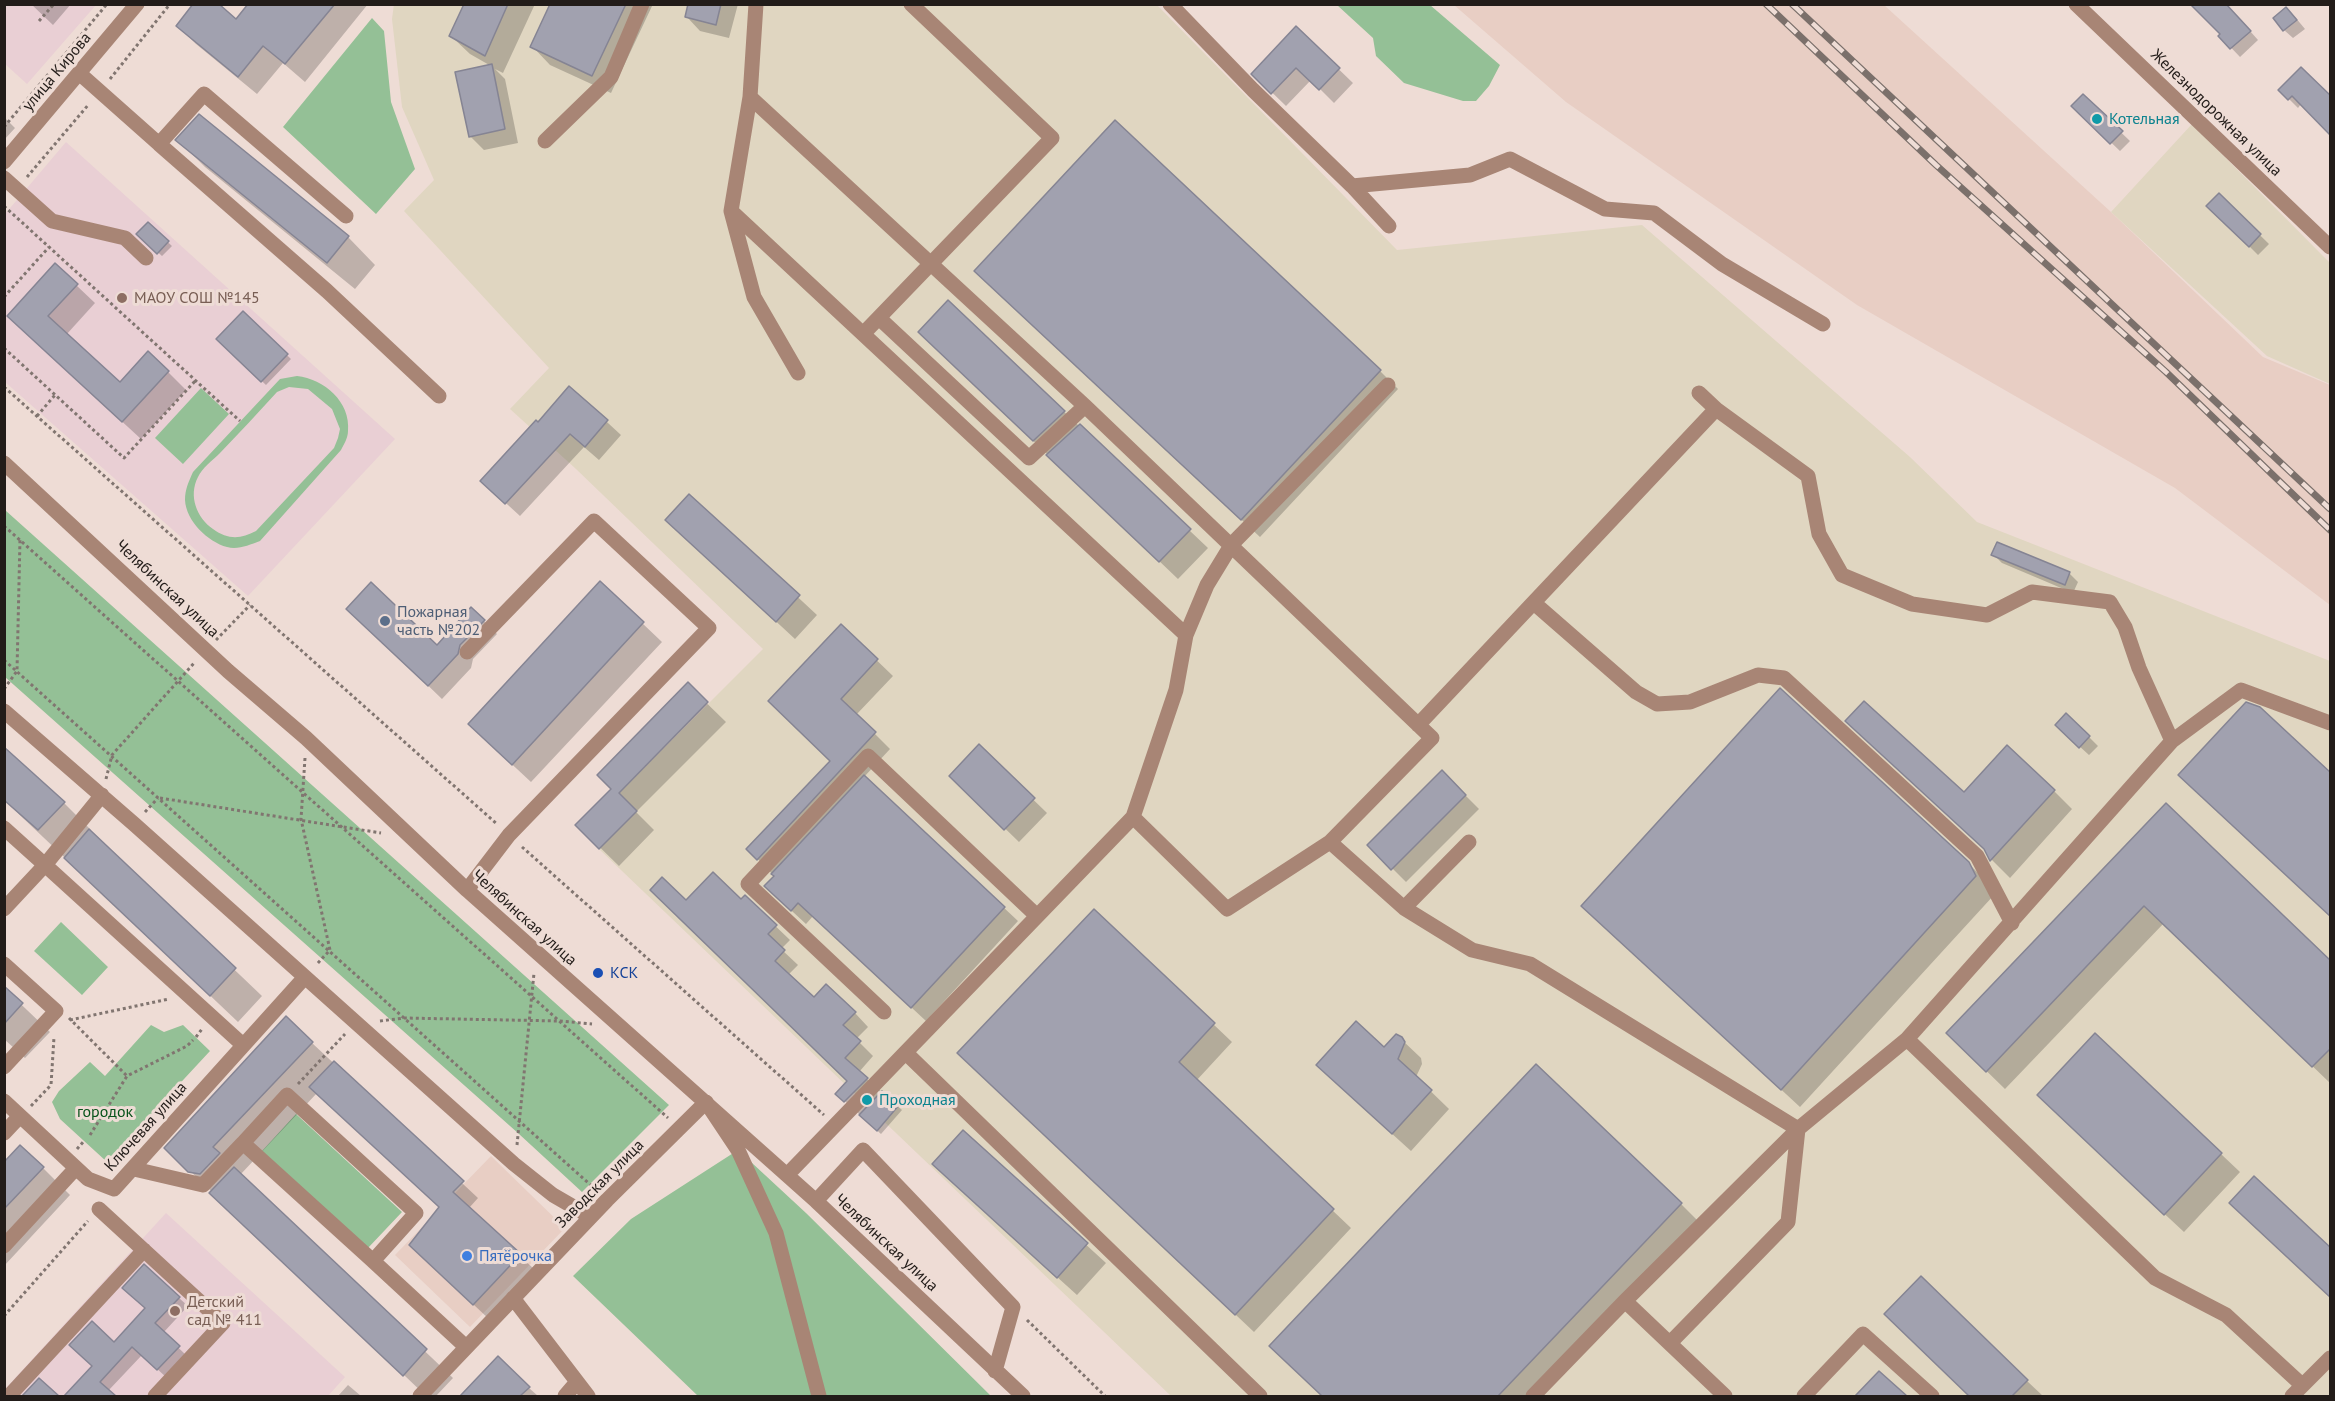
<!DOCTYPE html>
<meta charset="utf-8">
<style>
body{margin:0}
#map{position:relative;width:2335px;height:1401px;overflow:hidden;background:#eedcd5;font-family:"PT Sans",sans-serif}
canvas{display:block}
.frame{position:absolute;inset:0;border:6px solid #221c19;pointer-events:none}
</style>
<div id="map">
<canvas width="2335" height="1401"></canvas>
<div class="frame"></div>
</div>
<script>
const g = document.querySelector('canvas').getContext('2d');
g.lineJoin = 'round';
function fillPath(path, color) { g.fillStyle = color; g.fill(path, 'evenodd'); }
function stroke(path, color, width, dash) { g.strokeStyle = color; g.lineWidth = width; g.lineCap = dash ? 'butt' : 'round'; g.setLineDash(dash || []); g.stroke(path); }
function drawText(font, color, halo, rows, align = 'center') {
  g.font = font + ' "PT Sans",sans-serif'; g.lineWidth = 6; g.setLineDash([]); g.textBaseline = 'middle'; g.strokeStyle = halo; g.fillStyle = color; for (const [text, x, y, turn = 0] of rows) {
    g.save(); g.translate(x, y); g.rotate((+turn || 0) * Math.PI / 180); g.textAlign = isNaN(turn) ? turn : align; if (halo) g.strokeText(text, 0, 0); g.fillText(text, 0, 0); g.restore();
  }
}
fillPath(new Path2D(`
 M1454,5H1884L2111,212L2263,357L2330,385V605L2175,488L1857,305L1566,102Z
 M491,1156L565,1228L470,1327L395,1255Z`), '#e8cec4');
fillPath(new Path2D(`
 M394,4L1157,5L1397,250L1642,225L1910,457L1977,522L2330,661V1396H1171L599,849L619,793L763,649L576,469L510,409L549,368L404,211L434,180L402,107L392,19Z
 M2192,124L2330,263V384L2267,356L2111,212Z`), '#e0d6c1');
fillPath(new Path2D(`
 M5,4H96V5L27,84L5,64Z
 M66,142L395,439L248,596L5,382V214Z
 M166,1213L345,1377L328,1396H5L4,1390Z`), '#e9cfd4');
fillPath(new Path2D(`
 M1337,5H1430L1500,65L1489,86L1476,101H1463L1404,83L1376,56L1373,38Z
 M372,18L384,31L391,102L415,169L376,214L283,127Z
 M297,376C324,379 351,402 348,431C348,438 344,444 341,450L260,541C249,545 238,550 227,547C208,542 186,521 185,500C185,489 189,481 193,472L280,379ZM289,387L308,389L332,409L340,429L338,438L334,448L256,531C241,539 228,540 213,529C197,518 188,496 198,477C202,468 213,460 220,453C239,433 258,413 277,392Z
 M201,388L229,414L183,464L155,438Z
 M5,510L669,1105L582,1192L519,1134L5,677Z
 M61,922L108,967L82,995L34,951Z
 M151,1025L164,1032L183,1025L210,1051L107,1162L60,1119L52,1102L59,1091L90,1062L105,1076Z
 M296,1114L402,1212L368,1248L262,1151Z
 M738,1150L806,1213L991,1396H698L573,1276L631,1219Z`), '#94c096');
fillPath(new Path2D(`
 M31,4H71L53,25Z
 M250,4H368L305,82L283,63L257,94L196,44L178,26L236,21Z
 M465,4H535L503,73L495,69L505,79L518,143L484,150L470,136L491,66L470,54L451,36Z
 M552,4H653L611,93L550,65L532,46Z
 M690,4H738L729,38L700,31L687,17Z
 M2226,4L2258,40L2240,57L2220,36Z
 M2295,17L2305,29L2293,38L2284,30Z
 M1296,28L1353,83L1334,103L1311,80L1286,106L1253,74Z
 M2301,69V104L2298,108L2280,90Z
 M2083,96L2130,141L2120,151L2073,106Z
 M199,116L348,237L375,265L355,289L205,167L178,140Z
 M4,117L15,128L4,140Z
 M2219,195L2269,244L2258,255L2209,206Z
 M148,224L172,246L162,256L138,234Z
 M76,285L95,303L66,335L120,384L168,372L186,390L141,439L27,334Z
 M994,289L1380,371L1398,389L1260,537Z
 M948,302L1208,548L1178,579L938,350Z
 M243,313L291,359L266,385L218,339Z
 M570,388L621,435L599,460L584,447L520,516L496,494L538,424Z
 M689,496L817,615L795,639L686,538Z
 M1993,554L2069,573L2078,582L2073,593L2002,563Z
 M600,583L662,642L531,782L488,742Z
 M484,621L497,634L473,659L471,668L442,699L362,622L437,647Z
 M841,626L893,676L856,715L890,749L864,777L1018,921L926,1021L813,916L806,924L780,900L775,877L748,849L832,762Z
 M688,685L726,722L636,812L654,830L619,866L577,825L613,789Z
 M2066,734L2089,737L2098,746L2089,755Z
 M979,747L1047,813L1019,842L951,776Z
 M1442,772L1479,809L1406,882L1369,845Z
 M2054,791L2072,809L2010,878L1992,860L1987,851L1964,794Z
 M4,800L64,803L91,830L89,831L262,996L238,1022Z
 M2166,805L2330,963V1083L2164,923L2005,1089L1966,1051Z
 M1968,863L1987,882L1994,895L1800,1107L1583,906Z
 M745,897L790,940L781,949L798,965L788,975L814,1000L855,1013L868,1027L856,1039L873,1056L859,1072L902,1110L881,1134L837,1094L848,1081L777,1013L779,1012L686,902L741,901Z
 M1094,911L1232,1042L1196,1081L1351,1228L1254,1332L978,1072Z
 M4,988L50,1032L25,1058L4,1039Z
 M2095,1035L2240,1172L2184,1232L2057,1114Z
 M1402,1040L1421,1058L1422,1064L1416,1077L1449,1109L1411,1151L1336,1083L1384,1049Z
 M312,1043L478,1198L469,1208L535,1270L490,1320L427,1261L441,1208L317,1093L240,1175L453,1378L436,1396H426L166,1148Z
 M963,1132L1106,1263L1077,1295L952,1182Z
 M4,1164L43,1168L70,1195L4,1266Z
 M1681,1204L1699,1222L1534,1396H1324L1289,1364Z
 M179,1298L188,1306L163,1333L187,1356L167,1378L142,1355L108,1391L114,1396H66L114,1344Z
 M1904,1332L2027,1381L2043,1396H1970Z
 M498,1358L529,1388L538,1396H462Z
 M1879,1373L1905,1396H1857Z
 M348,1385L361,1396H338Z`), '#0003');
const building = new Path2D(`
 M193,4H219L236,19L248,4H335L285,64L263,46L238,77L176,26Z
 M464,4H508L485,56L449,36Z
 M550,4H626L592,76L530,47Z
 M688,4H721L716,25L685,17Z
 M2190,4H2226L2251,31L2230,49L2218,36L2220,34Z
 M2286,7L2297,20L2283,31L2273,18Z
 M1296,26L1340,68L1319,90L1296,68L1271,94L1251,74Z
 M492,64L505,129L469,137L455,72Z
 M2301,67L2331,96V136L2292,96L2288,100L2278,90Z
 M2083,94L2123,131L2110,144L2071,106Z
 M199,114L349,236L327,263L175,140Z
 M1115,120L1381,370L1241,520L974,271Z
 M2219,193L2261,234L2249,247L2206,206Z
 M148,222L169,241L157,254L136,234Z
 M55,263L78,284L48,316L120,382L148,351L169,371L122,422L7,316Z
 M948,300L1065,411L1033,441L918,332Z
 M243,311L288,354L261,382L216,339Z
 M569,386L608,420L585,447L570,434L505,504L480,481L536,420L538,422Z
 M1080,424L1191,529L1159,562L1046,455Z
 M689,494L800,595L776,622L665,520Z
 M1997,542L2070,572L2065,585L1991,555Z
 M600,581L644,622L512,765L468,724Z
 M371,582L437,645L471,607L485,620L460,645L458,654L428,686L346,609Z
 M841,624L878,659L841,699L876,732L757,860L746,849L830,761L768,701Z
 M688,682L708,702L619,793L637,811L599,849L575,825L611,789L597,775Z
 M1780,688L1969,862L1976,876L1781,1090L1581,906Z
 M1864,701L1964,792L2007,745L2055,790L1990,861L1984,849L1845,721Z
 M2246,702L2260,707L2331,773V917L2178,775Z
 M2066,713L2090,736L2079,748L2055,725Z
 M979,744L1035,798L1004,830L949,776Z
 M4,747L65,802L38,830L4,800Z
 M1442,770L1466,795L1391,870L1367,845Z
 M864,775L1005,907L911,1008L798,903L791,911L764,886L774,876L771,874Z
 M2166,803L2331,961V1048L2312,1067L2144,906L1986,1072L1946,1033Z
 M89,829L236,968L210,996L64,858Z
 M713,872L741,899L745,895L777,925L768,934L785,950L775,961L814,997L826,984L856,1012L843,1025L861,1041L845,1058L868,1078L844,1102L835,1094L847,1081L650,890L662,877L686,900Z
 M1094,909L1215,1023L1179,1062L1334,1209L1235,1315L957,1053Z
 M4,986L23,1003L4,1024Z
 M286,1016L313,1042L213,1147L220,1153L200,1174L188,1172L164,1148Z
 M1356,1021L1384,1047L1396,1034L1402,1037L1405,1042L1398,1059L1432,1090L1392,1134L1316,1065Z
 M2095,1033L2222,1153L2164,1215L2037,1095Z
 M334,1061L464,1181L453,1192L521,1254L473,1305L409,1245L439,1207L309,1087Z
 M1536,1064L1682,1203L1498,1396H1322L1269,1346Z
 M882,1091L899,1105L877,1131L859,1115Z
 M963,1130L1088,1243L1057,1278L932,1164Z
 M20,1145L44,1167L4,1209V1162Z
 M234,1167L427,1349L403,1376L209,1193Z
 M2254,1176L2331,1248V1298L2229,1203Z
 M144,1264L180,1297L155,1323L180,1346L157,1370L132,1347L100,1382L116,1396H64L92,1366L69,1345L92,1321L114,1342L145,1308L122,1288Z
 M1921,1276L2028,1380L2012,1396H1969L1884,1314Z
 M498,1356L530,1387L520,1396H460Z
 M1879,1371L1907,1396H1855Z
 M39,1378L59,1396H22Z`);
fillPath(building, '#a1a1af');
stroke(building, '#858493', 1.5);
stroke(new Path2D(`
 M39,21L54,4
 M110,79L170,4
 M4,127L107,4
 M27,177L89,104
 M4,206L240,421
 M4,297L49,247
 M4,348L124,458L196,380
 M4,387L497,824
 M37,416L55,395
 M4,526L668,1118
 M216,640L250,605
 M4,660L595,1189
 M4,689L17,671L20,539
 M305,758L301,819L330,950L316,965
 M106,779L112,755L195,662
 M160,798L381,833
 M145,812L158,798
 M522,847L824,1115
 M69,1018L127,1076
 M70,1020L169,999
 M380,1021L404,1018L560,1021L592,1024
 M196,1037L202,1029
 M298,1084L345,1034
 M31,1106L51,1085L54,1037
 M90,1135L127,1076L187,1046L193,1040
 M517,1145L534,973
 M77,1149L84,1141
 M4,1316L88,1221
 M1027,1320L1105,1396`), '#817570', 3, [3, 3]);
stroke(new Path2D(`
 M756,4L750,97L1085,406L1432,738L1330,842L1227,909L1133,817L787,1175
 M1170,4L1253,90L1352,186
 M2076,4L2330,247
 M79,73L159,144L204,94L346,216
 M750,97L731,211L754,297L798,373
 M545,141L611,77L642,4
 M159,144L327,291L439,396
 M4,162L137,4
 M4,178L52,221L125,238L146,258
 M731,211L1186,635
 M1389,226L1352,186L1470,175L1510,159L1605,209L1654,213L1722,264L1823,324
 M879,318L1029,458L1085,406
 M863,334L1052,138L911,4
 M1716,409L1808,476L1819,534L1842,575L1912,604L1987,615L2032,592L2110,602L2125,627L2139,668L2172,741
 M4,463L228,671L306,738L467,890L816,1201L1023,1396
 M1534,603L1636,692L1657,704L1690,702L1758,675L1784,678L1977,856L2012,923
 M4,711L134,824L514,1164L553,1195L591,1217
 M1418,725L1716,409L1699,393
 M102,795L45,865L243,1045
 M1133,817L1176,690L1186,635L1207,585L1232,544L1388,385
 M4,828L45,865L4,909
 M1330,842L1404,908L1472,950L1530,964L1798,1129L1788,1222L1670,1343
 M467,890L509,835L709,628L594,521L467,652
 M1404,908L1469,842
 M4,964L56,1011L4,1067
 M884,1012L748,884L868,756L1037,916
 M1907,1039L2155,1278L2226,1315L2302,1385
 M906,1053L1260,1396
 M4,1101L88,1179L114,1189L305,977
 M4,1133L20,1116
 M134,1169L203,1185L243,1143
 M816,1201L863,1150L1013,1307L995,1371
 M99,1209L223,1323L155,1396
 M4,1246L76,1168
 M373,1261L243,1143L287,1095L416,1213L373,1261L466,1347
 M513,1298L588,1396
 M1625,1301L1725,1396
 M9,1396L144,1250
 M420,1396L607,1200L706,1102L738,1150L776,1233L819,1396
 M565,1396L577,1382
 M1533,1396L1625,1301L1798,1129L1907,1039L2172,741L2241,690L2330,723
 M1804,1396L1863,1334L1932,1396
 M2292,1396L2330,1358`), '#a88575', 15);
const rail = new Path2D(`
 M1766,4L1936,165L2166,372L2330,530
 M1792,4L2330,509`);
stroke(rail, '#7b706b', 7);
stroke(rail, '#eedcd5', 4.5, [14]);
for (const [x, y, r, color] of [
 [2097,119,6,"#0f9aa8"],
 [122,298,6,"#8d6e63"],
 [385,621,6,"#5c6f8a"],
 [598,973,6,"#1a4fb4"],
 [867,1100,6,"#0f9aa8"],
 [467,1256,6,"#3f7fe0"],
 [175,1311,6,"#8d6e63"]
]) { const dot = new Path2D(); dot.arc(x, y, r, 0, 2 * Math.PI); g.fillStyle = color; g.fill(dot); stroke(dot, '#eedcd5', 2); }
drawText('16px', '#221c19', '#eedcd5', [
 ["улица Кирова",57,72,-50],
 ["Железнодорожная улица",2216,113,44],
 ["Челябинская улица",167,589,43],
 ["Челябинская улица",524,918,42],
 ["Ключевая улица",146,1127,-48],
 ["Заводская улица",600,1184,-45],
 ["Челябинская улица",886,1243,43]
]);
drawText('16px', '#0d838f', '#eedcd5', [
 ["Котельная",2109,119],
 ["Проходная",879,1100]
], 'left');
drawText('16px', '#785e54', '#eedcd5', [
 ["МАОУ СОШ №145",134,298],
 ["Детский",187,1302],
 ["сад № 411",187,1320]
], 'left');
drawText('16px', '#4e5e75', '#eedcd5', [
 ["Пожарная",397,612],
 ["часть №202",397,630]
], 'left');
drawText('16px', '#164399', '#eedcd5', [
 ["КСК",610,973]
], 'left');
drawText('16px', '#08531b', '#eedcd5', [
 ["городок",105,1112]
]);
drawText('16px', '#366cbe', '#eedcd5', [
 ["Пятёрочка",479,1256]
], 'left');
</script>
